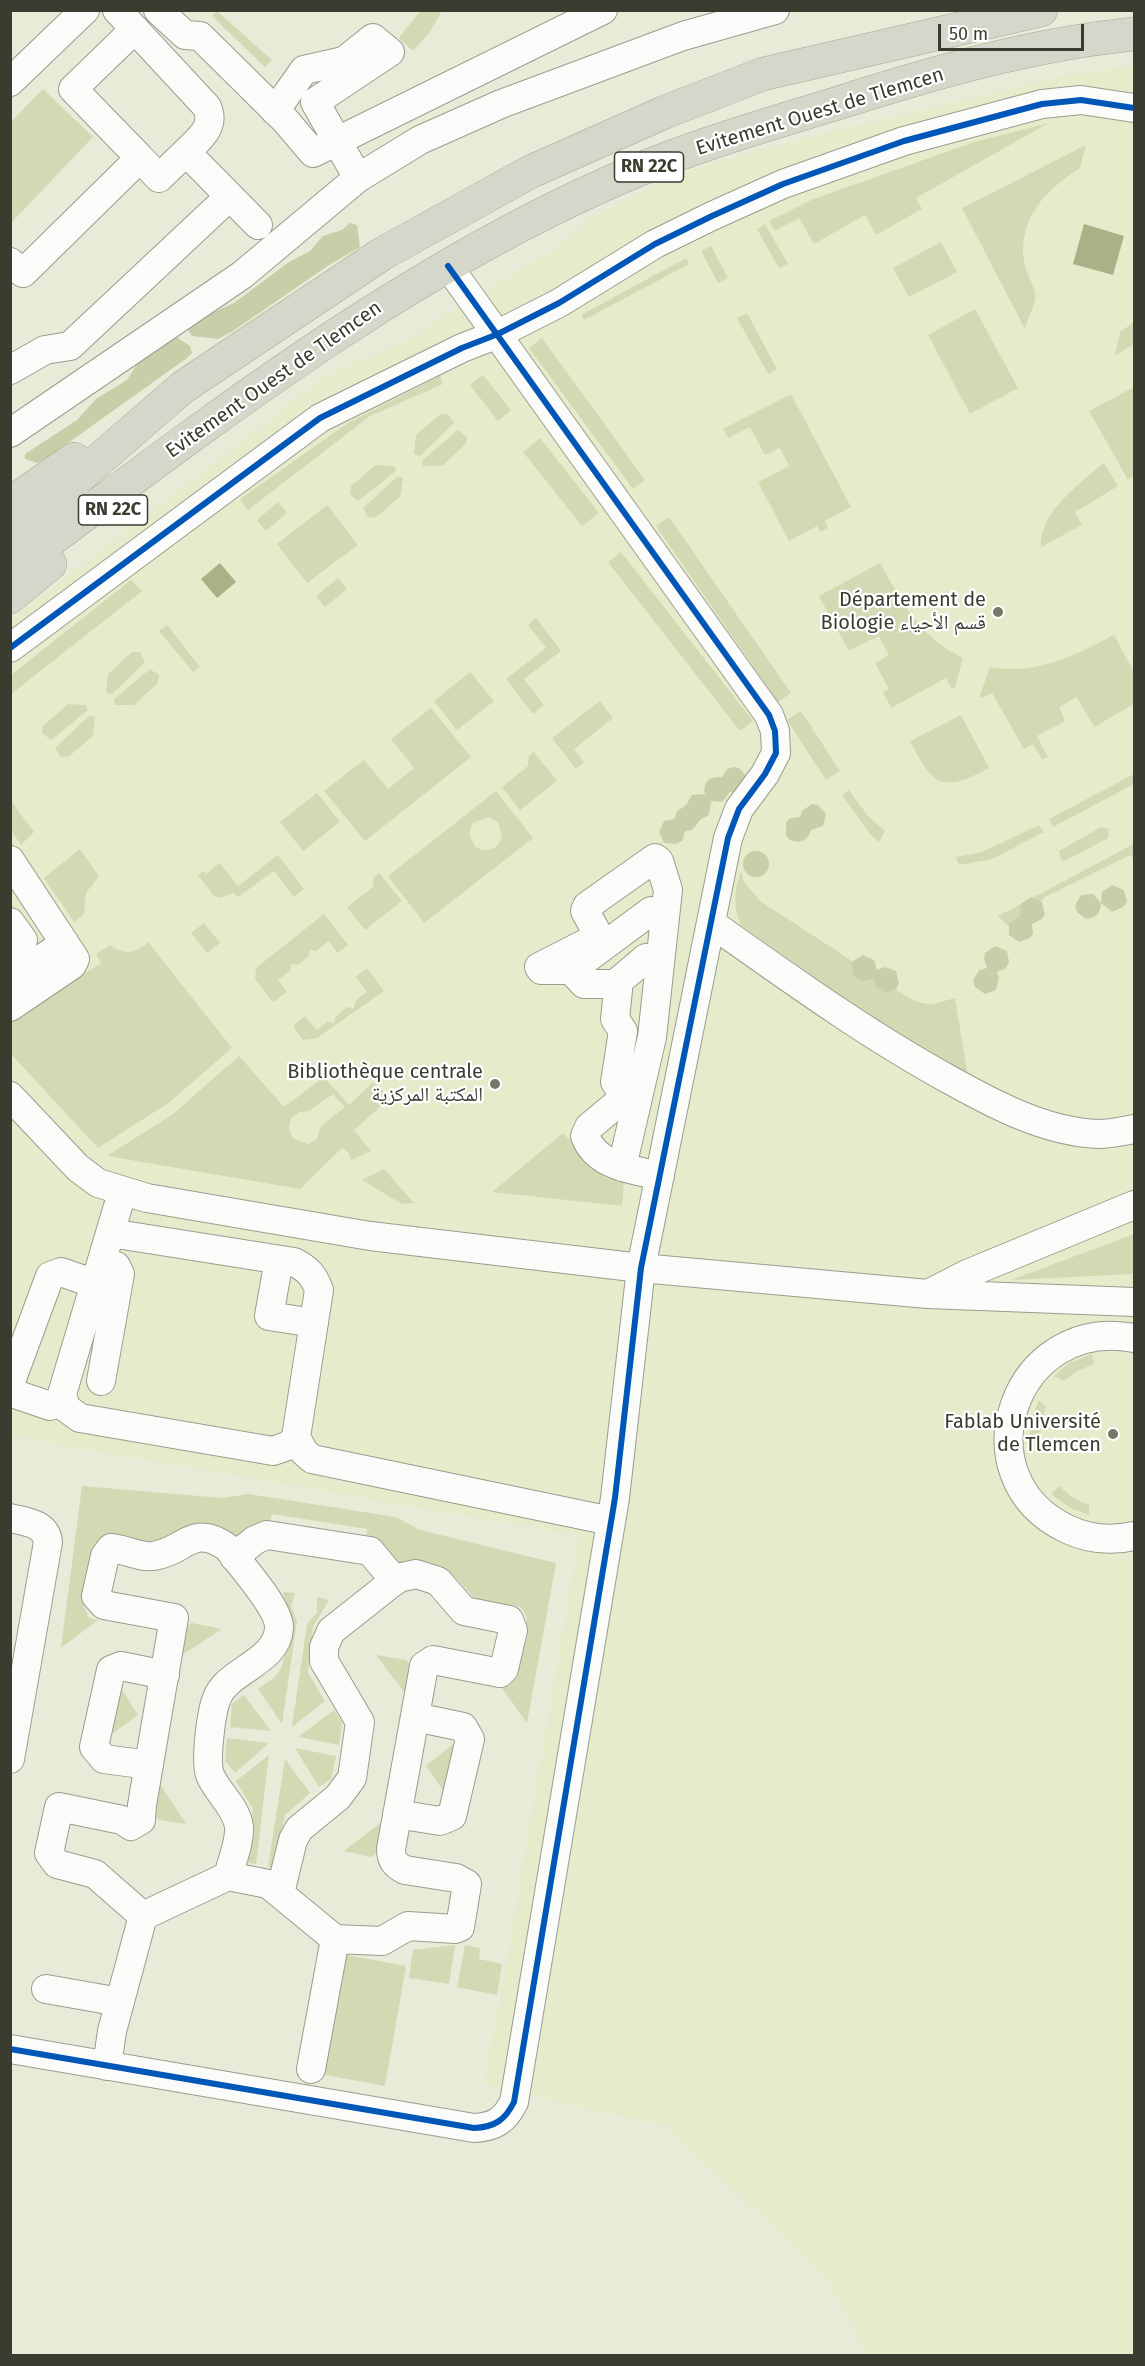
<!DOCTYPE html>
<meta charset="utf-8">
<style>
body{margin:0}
#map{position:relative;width:1145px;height:2366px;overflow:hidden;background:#e7ebd8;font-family:"Fira Sans",sans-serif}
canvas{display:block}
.frame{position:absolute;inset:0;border:12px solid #393c2e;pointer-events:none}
.scale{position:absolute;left:938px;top:24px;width:146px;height:27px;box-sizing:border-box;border:3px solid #393c2e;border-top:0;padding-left:8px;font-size:18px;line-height:21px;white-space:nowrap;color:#393c2e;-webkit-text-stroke:4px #fff;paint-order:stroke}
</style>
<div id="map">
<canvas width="1145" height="2366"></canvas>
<div class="frame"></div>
<div class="scale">50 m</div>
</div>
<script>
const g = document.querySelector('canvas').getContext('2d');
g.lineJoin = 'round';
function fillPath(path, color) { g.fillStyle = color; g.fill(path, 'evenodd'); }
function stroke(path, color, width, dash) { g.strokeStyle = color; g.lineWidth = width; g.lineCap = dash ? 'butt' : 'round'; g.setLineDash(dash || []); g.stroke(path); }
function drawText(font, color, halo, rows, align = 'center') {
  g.font = font + ' "Fira Sans","Noto Naskh Arabic",sans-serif'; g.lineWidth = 4.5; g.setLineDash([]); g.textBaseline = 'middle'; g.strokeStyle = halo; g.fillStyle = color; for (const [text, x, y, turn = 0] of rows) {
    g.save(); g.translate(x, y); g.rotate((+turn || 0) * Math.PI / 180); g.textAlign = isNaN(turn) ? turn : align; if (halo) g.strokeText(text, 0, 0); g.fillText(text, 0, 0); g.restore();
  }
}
fillPath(new Path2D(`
 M1134,65V2355H868L825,2275L664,2126L483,2084L501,1994L579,1536L11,1436V620L329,374L401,343L560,245L589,219L685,172L813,136L1052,78Z`), '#e5eccc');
fillPath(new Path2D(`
 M217,11L272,60L265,67L212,16Z
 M420,11H442L429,33L413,51L399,38Z
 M43,89L93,137L11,223V122Z
 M1049,123L916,198L922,209L876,235L865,215L814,244L799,218L775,231L769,221L811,200L974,142Z
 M1086,145L1080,168C1046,190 1018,217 1024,262C1026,274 1034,285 1035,293C1037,302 1027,320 1025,329L962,208Z
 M765,224L788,264L779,268L757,229Z
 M941,242L957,272L909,297L893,268Z
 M711,246L728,278L718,283L701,251Z
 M686,258L689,264L584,320L581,315Z
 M975,309L1018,388L970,414L928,335Z
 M747,313L777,369L768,374L737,318Z
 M1134,322V344L1115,356L1120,332Z
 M542,338L645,480L633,489L529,348Z
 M483,375L511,410L498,421L470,385Z
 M440,376L443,384L370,416L248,510L240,499L348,423Z
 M1134,387V476L1128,480L1089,411Z
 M791,394L851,507L825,521L828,528L820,532L817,526L789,541L758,482L789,466L780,448L765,455L750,427L728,438L723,429Z
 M441,414H448L454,423L420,456L414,454L416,435Z
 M458,430L467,437L466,444L442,466H423L422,461Z
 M540,438L599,513L582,526L523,452Z
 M1104,463L1118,486L1075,512L1082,525L1041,547C1039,512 1080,483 1104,463Z
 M376,465L394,466L396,471L358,501L350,494L351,486Z
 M398,476L403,478L400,497L375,518L368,517L363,508Z
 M278,502L287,513L266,531L257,520Z
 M327,505L358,545L307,583L277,544Z
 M669,517L791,693L778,702L656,526Z
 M621,552L753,721L740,731L608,562Z
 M880,563C902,603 920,637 963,658L955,687L952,689L946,678L891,708L883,692L889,689L875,663L889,655L879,636L849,651L819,596Z
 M338,578L347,589L325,607L316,596Z
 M131,580L142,591L11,694V675Z
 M536,618L561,651L524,679L544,705L533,714L506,679L546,648L528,625Z
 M167,625L200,667L193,672L159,631Z
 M1114,635L1134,672V704L1094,727L1077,697L1059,707L1065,721L1037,736L1048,757L1042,759L1033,744L1024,749L992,693L981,698L980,695L990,667C1038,675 1073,656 1114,635Z
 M132,652H140L145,662L112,694L106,693L108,674Z
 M150,669L159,675L158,683L134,705H115L114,699Z
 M470,672L494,701L457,730L434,701Z
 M600,701L613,718L574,749L584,762L576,769L552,738Z
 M68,704L86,705L88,710L51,740L42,733L43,726Z
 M431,708L471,757L365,841L324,791L364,760L388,789L414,768L391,739Z
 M801,711L840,771L826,780L787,720Z
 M90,715L95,717L93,736L68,757H61L55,748Z
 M961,715L989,768C943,793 933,787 910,741Z
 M534,752L557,781L520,810L502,787L528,766L529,756Z
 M1134,774V784L1053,827L1049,819Z
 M849,790L868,816L885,831L879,842L869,833L842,795Z
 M496,791L533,838L424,923L388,876ZM488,817L498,822L502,838C497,850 487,853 475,847L469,833L473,823Z
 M317,793L340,822L303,851L280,822Z
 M11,801L34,832L21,845L11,830Z
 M1039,825L1044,832L992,859L959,865L956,857L982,852Z
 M1101,827L1109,829L1108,838L1065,861L1061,860L1059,851Z
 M1134,844V859L1130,855L1045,897L1011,929L998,916Z
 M80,849L99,876L86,893L84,914L74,922L44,878Z
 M278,855L304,889L294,897L274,871L238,897L233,893L221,898L214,896L198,875L203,871L206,874L220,863L238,886Z
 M741,871L744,882L760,901L903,994C927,1008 930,1005 955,998L968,1077L840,996L741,925C733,905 734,891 741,871Z
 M379,873L402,901L365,930L347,907L373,887L374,877Z
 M324,914L348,945L337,953L329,941L316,951L310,950L308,957L298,965L292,964L290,971L278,980L287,992L273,1002L255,979L256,968Z
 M204,923L220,943L207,953L191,933Z
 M148,942L232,1048L167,1104L98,1148L11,1054V1020L101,963L96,954L110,945C123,955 137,954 148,942Z
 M367,968L384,991L317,1038L303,1040L293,1026L305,1016L317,1030L327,1022L334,1023L336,1016L347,1007L354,1008L356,1000L367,992L356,977Z
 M239,1056L284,1107L324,1077L349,1105L373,1082L390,1098L354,1130L371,1151L351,1160L348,1152L342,1148L300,1189L107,1156L173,1114ZM333,1094L345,1107L321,1126L317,1139L308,1144L293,1138L289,1129L291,1118L300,1112L309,1111Z
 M563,1133L606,1178L624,1180L622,1206L492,1192Z
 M384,1169L414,1203L402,1204L362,1180Z
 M1134,1234V1274L1011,1280Z
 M1092,1354L1094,1364L1078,1371L1063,1381L1054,1376L1069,1363Z
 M1039,1400L1046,1407L1041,1424L1040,1442H1029L1031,1419Z
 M82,1486L222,1498L248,1494L396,1517L420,1530L556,1563L527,1723L500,1685L509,1686L517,1677L527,1618L521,1607L474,1598L457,1579L436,1564L422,1562L396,1563L366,1538L367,1529L272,1514L270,1523L246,1530L234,1537L183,1529L150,1546L102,1540L92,1548L84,1607L89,1618L98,1620L61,1648Z
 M1059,1486L1073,1498L1089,1505V1515L1070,1508L1051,1494Z
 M283,1592L295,1593L291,1606L297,1621L282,1724L258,1689L274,1678L282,1667L291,1622Z
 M317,1597L329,1600L313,1627L308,1673L325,1701L292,1727L307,1624L317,1612Z
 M192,1623L222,1629L179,1657L182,1629Z
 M376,1655L406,1660L413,1669L407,1696Z
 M116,1680L138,1715L108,1737Z
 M244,1695L271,1731L230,1727L232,1704Z
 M334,1710L342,1722L339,1745L298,1737Z
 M227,1738L269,1743L235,1773L225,1761Z
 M458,1740L447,1796L426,1766Z
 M295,1748L336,1756L331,1779L319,1787Z
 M269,1755L256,1864L248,1863L253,1809L236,1781Z
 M285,1759L310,1793L285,1815L275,1868L268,1867Z
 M158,1781L186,1824L159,1820L152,1810Z
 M384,1820L380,1850L371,1857L344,1851Z
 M455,1945L449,1984L409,1978L413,1950Z
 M465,1945L480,1948L479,1959L502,1964L497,1995L457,1987Z
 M341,1954L406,1966L385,2086L320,2074Z`), '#d2dab4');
fillPath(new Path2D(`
 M350,223L357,225L360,247L329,265L233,331L218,339L192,336L185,325L234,303L289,262L310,251L323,236L342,230Z
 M176,337L190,346L192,353L187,358L47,458L37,463L25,459V454L77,420L96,399L127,380L140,359Z
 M733,767L739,768L747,777L738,792H730L722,802L711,801L709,815L701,819L692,830L685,831L682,841L676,844L664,843L659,832L664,821L675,819L676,812L686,805L692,795L705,794C702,782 710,776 722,777L727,769Z
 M812,804L818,805L826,814L823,826L811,830C808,841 800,844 790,840L786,835V823L790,818L800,817L802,811Z
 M743 864a13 13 0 1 1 26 0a13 13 0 1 1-26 0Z
 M1112,885L1124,890L1127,902L1123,907L1112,912L1101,903C1100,913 1097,918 1086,919L1077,912L1075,906L1081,895L1093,894L1101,903L1102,892Z
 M1031,897L1042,902L1045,914L1042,919L1032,924L1033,933L1030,938L1019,942L1009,935V923L1020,916L1021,904Z
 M995,946L1007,951L1009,962L1006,968L997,972L999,978L996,990L985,994L975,987L973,981L979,970L987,968L984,959L985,953Z
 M863,955L874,960L877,970L885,967L896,971L899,983L896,989L885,993L875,986L874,978C865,983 859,982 853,974L852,962Z`), '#c7cea8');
fillPath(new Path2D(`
 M1084,224L1124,236L1113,275L1073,264Z
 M220,563L236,582L217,598L201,579Z`), '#a9b286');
const minor = new Path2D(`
 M117,10L207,107C216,127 199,139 186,152L258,225
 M158,10L185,35L200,36L285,120L313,153L603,10
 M10,82L85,10
 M275,111L304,70L344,61L373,38L390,52L315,102L358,178
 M140,158L159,178L186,152
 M10,262L23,273L140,158L73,89L135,29
 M10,370L45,350L70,346L229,197
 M10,433L242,275L358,178L420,140L501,104L683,36L775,10
 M10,648L320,418L462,348L498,334L559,303L655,244L712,216L783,184L904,141L1042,104L1081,100L1134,108
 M10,860L75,959L72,965L10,1007
 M10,922L23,940L10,952
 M711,923C789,978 866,1034 950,1080C995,1105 1046,1132 1098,1134C1110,1134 1123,1131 1134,1129
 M585,960L651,911
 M10,980L65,943
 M614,985L646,958
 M10,1096L78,1168L98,1183L147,1198L370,1236L641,1268L928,1294L1134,1302
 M622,1167L652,1037L668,890L659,861L655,858L587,906L585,911L596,931L594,939L539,967L541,970H571L584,984H611L618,990L615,1019L623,1031L615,1082L625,1097L589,1127L585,1136C597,1167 632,1169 660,1176
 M110,1233L294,1262C308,1269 314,1276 319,1290L296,1437L290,1445L273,1451L80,1418L66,1408L62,1394L122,1193
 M279,1260L269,1316L314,1323
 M930,1293L967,1274L1134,1205
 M1134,1338C1014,1315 958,1477 1067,1529C1088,1539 1112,1541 1134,1536
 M101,1381L120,1274L116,1266L102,1262
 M10,1384L50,1276L61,1272L95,1284
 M10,1390L15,1394L50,1406L63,1400
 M296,1437L304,1452L312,1459L611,1521
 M10,1518C26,1522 46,1523 48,1542L10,1759
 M234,1557L255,1540L267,1535L370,1551L395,1581
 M149,1765L104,1759L94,1747L111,1670L121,1666L165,1675
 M397,1814L440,1821L452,1816L470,1739L463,1727L415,1717
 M280,1893L293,1840L299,1829L338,1797L352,1778L360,1722L324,1661V1647L331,1631L398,1578L416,1574L438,1581L464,1611L509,1620L513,1630L504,1669L500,1673L433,1660L424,1666L391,1849C391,1860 395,1865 405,1870L456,1878L467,1884L460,1927L455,1929L408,1926L382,1941L335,1939
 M143,1916L95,1874L57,1864L49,1853L59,1807L122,1820L131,1826L141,1820L142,1805L174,1618L104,1605L96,1596L105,1556L111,1548C125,1549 140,1558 153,1556C185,1552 192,1522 228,1548C240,1565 280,1608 279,1628C278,1662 226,1671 217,1698C211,1712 205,1761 210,1775C217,1792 237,1808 239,1827C240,1842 232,1861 228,1876
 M46,1989L120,2002
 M10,2049L474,2128C495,2127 505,2120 514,2102L615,1498L641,1268L728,838L739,809L765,774L776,753L775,731L769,715L448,266
 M107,2066L112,2031L143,1916L228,1876L268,1884L335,1939L311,2069`);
const highway = new Path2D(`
 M10,504L74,459
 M10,537L183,387L382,254L530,172L665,112L763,74L1041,10
 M10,570C204,427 395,276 617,179C686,148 766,125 838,103C935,72 1034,44 1134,34
 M10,597L50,564`);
stroke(minor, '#9a9d8f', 30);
stroke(highway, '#a4a993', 34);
stroke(minor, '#fbfcf9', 28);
stroke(highway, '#d4d7c9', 33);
stroke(new Path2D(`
 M10,648L320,418L462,348L498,334L559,303L655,244L712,216L783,184L904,141L1042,104L1081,100L1134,108
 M10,2049L474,2128C495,2127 505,2120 514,2102L615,1498L641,1268L728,838L739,809L765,774L776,753L775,731L769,715L448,266`), '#0057b8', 6);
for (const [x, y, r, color] of [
 [998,612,6,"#76796a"],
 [495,1084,6,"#76796a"],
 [1113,1434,6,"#76796a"]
]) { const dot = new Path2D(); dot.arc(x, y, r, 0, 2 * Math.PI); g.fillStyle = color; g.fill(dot); stroke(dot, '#fff', 2); }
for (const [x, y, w] of [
 [649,167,69],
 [113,510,69]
]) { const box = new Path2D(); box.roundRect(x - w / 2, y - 15, w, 30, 4.5); g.fillStyle = '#fff'; g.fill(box); stroke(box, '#393c2e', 1.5); }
drawText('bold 18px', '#393c2e', null, [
 ["RN 22C",649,167],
 ["RN 22C",113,510]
]);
drawText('20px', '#393c2e', '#fff', [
 ["Evitement Ouest de Tlemcen",820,112,-17],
 ["Evitement Ouest de Tlemcen",274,380,-35]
]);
drawText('20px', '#393c2e', '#fff', [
 ["Département de",986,600],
 ["Biologie قسم الأحياء",986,623],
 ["Bibliothèque centrale",483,1072],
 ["المكتبة المركزية",483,1095],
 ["Fablab Université",1101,1422],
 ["de Tlemcen",1101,1445]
], 'right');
</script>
